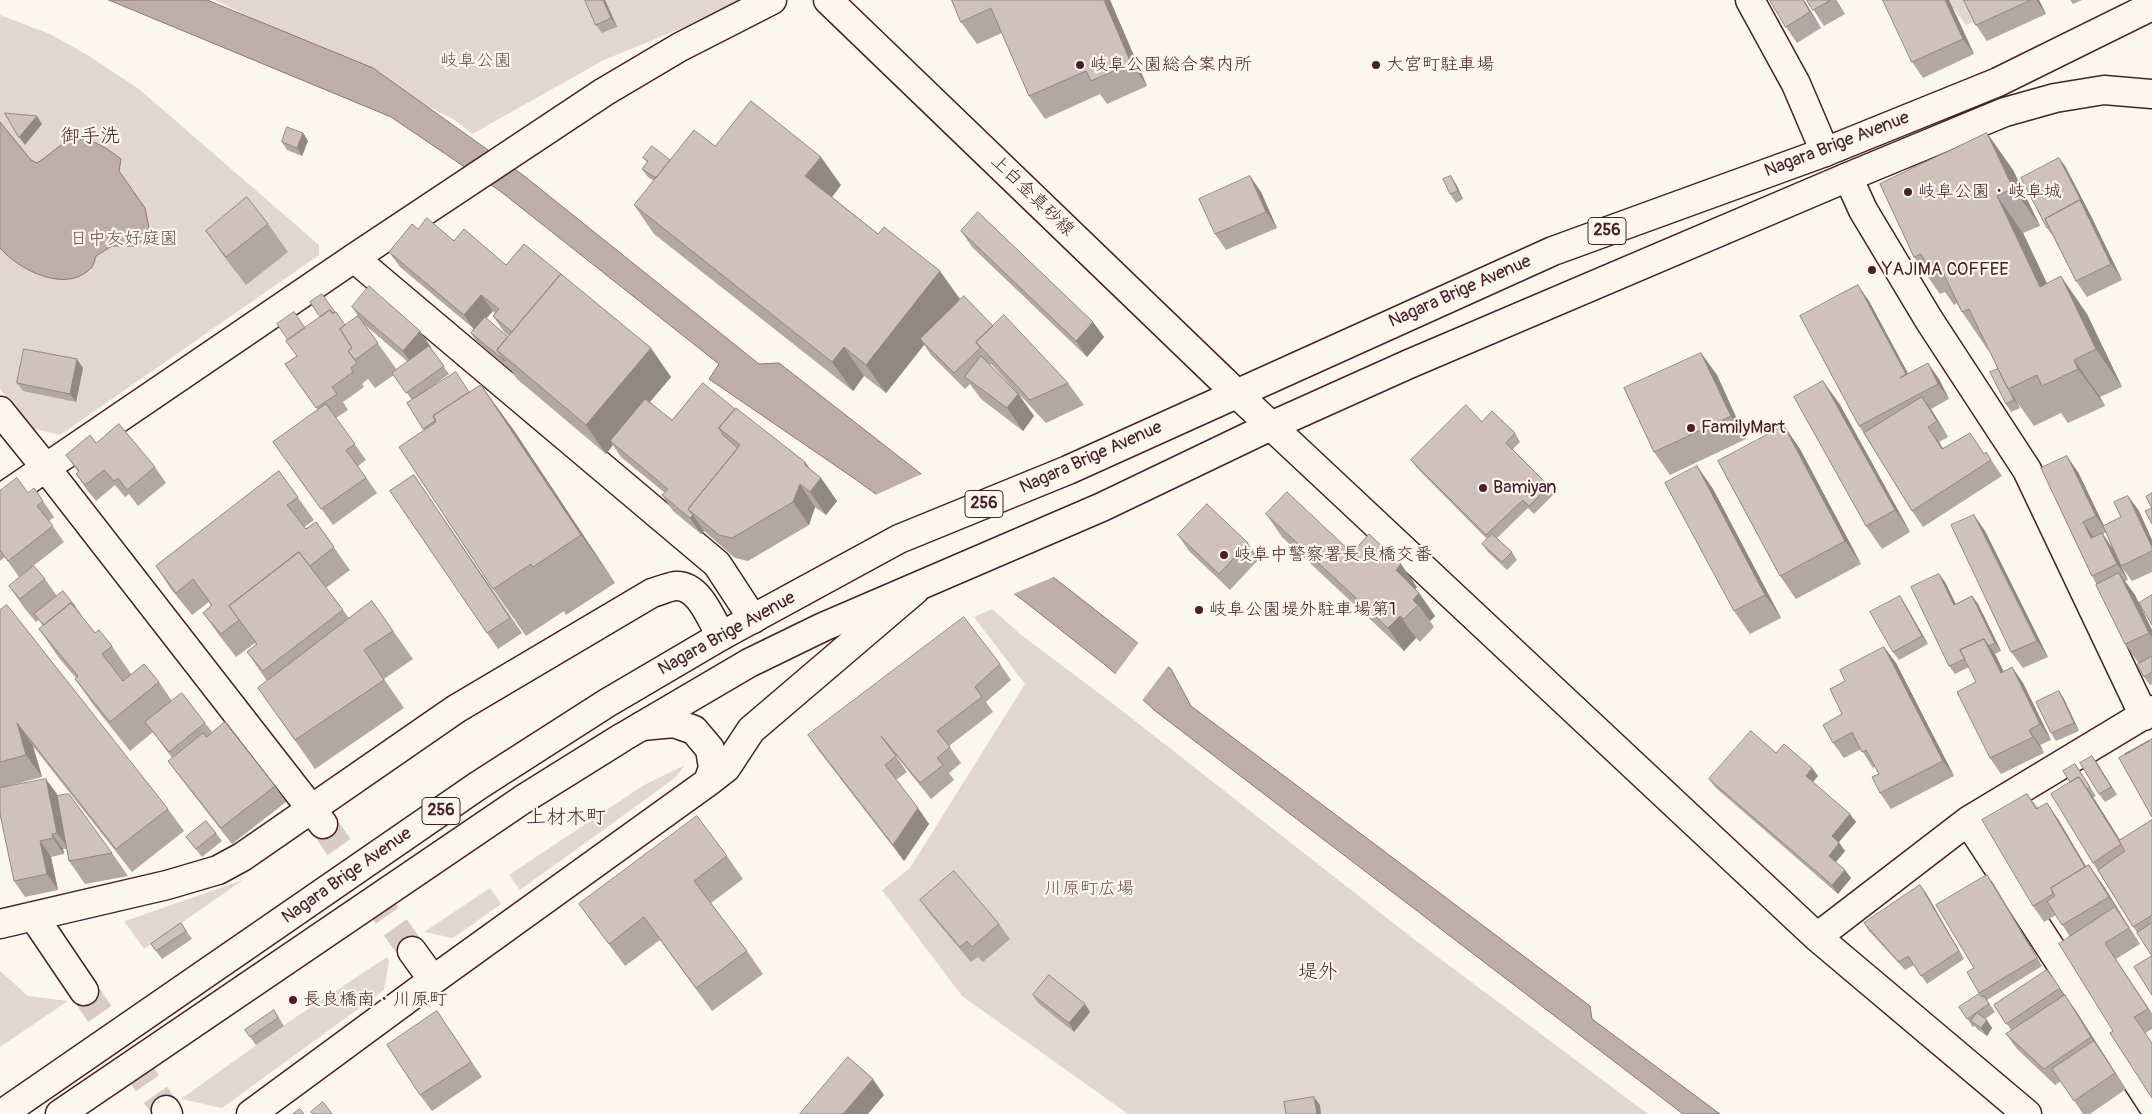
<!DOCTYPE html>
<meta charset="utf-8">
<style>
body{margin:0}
canvas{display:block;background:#fbf7ec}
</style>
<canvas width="2152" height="1114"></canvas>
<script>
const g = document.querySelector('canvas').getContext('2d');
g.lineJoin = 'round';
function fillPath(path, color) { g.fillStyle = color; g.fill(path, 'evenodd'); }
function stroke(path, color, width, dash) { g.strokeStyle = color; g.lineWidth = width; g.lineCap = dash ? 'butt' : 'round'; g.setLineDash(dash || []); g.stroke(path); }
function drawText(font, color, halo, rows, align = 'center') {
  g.font = font + ' Pangolin,"Klee One",sans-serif'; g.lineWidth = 4.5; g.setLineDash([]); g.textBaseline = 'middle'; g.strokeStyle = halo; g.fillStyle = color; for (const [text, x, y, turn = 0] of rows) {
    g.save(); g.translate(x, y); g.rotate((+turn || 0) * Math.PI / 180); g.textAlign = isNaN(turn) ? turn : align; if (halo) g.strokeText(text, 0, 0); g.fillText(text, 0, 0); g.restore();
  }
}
fillPath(new Path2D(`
 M215,0H751L604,60L472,134L453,119Z
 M1947,0H2021L1966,25Z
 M0,15L50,34L89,56L139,89L319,245V255L60,435L31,428L0,389Z
 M992,609L1020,634L1116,706L1415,940L1648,1114H1128L962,996L882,890L910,868L1025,684L974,617Z
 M685,765L675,778L520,890L509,875L644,785Z
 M243,880L144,949L124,921L128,920Z
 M490,888L501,904L453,938L424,932Z
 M387,957L389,961L384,990L222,1108L181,1099L290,1021Z
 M0,971L28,996L68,1001L0,1047Z`), '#e2d7d0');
const water = new Path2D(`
 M109,0H207L373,68L523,175L759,364L779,363L1171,669L1191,706L1590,1006L1592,1019L1720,1114H1683L1154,710L1109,668L1020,598L855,479L709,379L719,364L500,191L391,117Z
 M0,122L31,160L37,163C47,157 56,147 67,142C87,133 106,148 121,159L119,171L145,208L149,228L143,241L134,246H112L96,256C95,259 94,264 92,267C67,295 19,270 0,248Z`);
fillPath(water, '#bfadaa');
stroke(water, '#907477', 1);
fillPath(new Path2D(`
 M924,473L1056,576L1011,595L873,496Z
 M1139,642L1169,665L1141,702L1114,676Z`), '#fbf7ec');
stroke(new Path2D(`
 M323,824L412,951
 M84,991L166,1110`), '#d8ccc5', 28, [28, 14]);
const minor = new Path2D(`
 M1750,0L1796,84L1825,152
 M1848,177L1863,210L1929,320L2027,470L2144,716
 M354,258L717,564L753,619
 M1236,393L1817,937L2027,1114
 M0,411L46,468L323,824
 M0,499L354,258L604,92L680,47L772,0
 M642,726L674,723L694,730L710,749L713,768L708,782
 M1968,821L2152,1104
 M34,917L84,991
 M0,924L167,885L218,870L242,857L456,709L652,593C659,591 668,587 675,586C699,584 711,619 721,636
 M1817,937L1968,821L2152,710
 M412,951L433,980
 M166,1110L168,1114
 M251,1114L433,980L708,782L726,768L751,730L915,590`);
const major = new Path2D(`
 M828,0L1236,393`);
const highway = new Path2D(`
 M2,1114L479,785L607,703L721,636L899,539L1068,470L1553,251L1825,152L1998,82L2152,6
 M60,1114L522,800L623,737L749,663L823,627L1102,507L1271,426L1409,364L1848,177L2005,112L2055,98L2104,90L2152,94`);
stroke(minor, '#4a1f2b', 31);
stroke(major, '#4a1f2b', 31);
stroke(highway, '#4a1f2b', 31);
stroke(minor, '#fbf7ec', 28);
stroke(major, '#fbf7ec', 28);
stroke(highway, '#fbf7ec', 28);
fillPath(new Path2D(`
 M605,0L617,27L602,33L596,25Z
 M952,0H1110L1147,86L1107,104L1100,94L1045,119L1029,96L1002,33L977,44L961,22Z
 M1804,0L1821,28L1797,43L1786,27Z
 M1807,0H1836L1845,14L1824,26Z
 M1949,0L1974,54L1923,78L1912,62Z
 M1964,0H2039L2046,14L1987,41L1976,25Z
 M2070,0H2082L2073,4Z
 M303,133L308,141L302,156L287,150L282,142Z
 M1987,133L2013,170L2040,226L2023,233L2047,283L2087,314L2122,387L2100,397L2105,406L2068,423L2061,413L2034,426L2015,399L2020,408L2011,412L2006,404L1998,369L1989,349L1988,350L1962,312L1957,303L1954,305L1945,292L1940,294L1914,257Z
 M715,146L841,185L832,197L960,299L958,302L993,326L1068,383L1084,405L1046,423L1019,394L1034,416L1023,431L981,399L970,384L965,389L931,355L924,345L886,393L864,376L853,391L654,234L634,205L654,181L648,177L642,169L647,162L643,158L670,160ZM991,364L992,365L1017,392L990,365Z
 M2059,158L2065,166L2091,216L2122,280L2087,297L2076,281L2053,236L2047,228Z
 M1250,176L1261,192L1277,228L1226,250L1215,234Z
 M1456,184L1463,199L1456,203L1450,194Z
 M268,224L288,252L246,285L226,259L206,231Z
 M418,229L454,241L671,377L650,402L672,420L735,409L805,462L810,469L821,478L837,501L826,515L815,507L809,525L748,561L735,558L704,531L701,534L673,511L662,495L665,493L621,457L613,445L606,454L517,379L511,370L476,341L471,333L474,329L400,267L389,252ZM493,311L495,313L493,316L504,332L509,336L508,337L486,318Z
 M961,231L1093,322L1104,337L1087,357L972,247Z
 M1869,301L1908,374L1939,379L1949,399L1931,409L1948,437L1939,442L1943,449L1984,453L1986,452L2002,476L1923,527L1912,511L1867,438L1859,426Z
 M352,307L431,347L430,348L449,374L426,391L470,392L481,385L515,432L615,583L566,615L564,611L526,636L493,589L424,430L407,403L412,400L394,375L375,388L368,379L362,384L364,387L343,402L348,410L336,418L366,460L358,466L377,493L333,525L273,442L318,410L285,364L297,356L305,328L320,317L345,325L358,316ZM364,324L408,362L397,370Z
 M1701,353L1717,375L1746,439L1670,475L1654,452Z
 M83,368L76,402L23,391L17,383Z
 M1839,403L1910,532L1882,549L1866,526Z
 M1482,422L1515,433L1520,442L1512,450L1549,486L1554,494L1534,514L1528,508L1497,538L1512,552L1517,560L1507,570L1488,552L1482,544L1487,539L1417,468L1411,460Z
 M1784,426L1800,449L1861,564L1796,599L1780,576Z
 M96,443L155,467L166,483L138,506L129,494L125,497L115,485L96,501L87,490L76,474L78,472L66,455Z
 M1697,466L1713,489L1781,618L1750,634L1734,611Z
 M2041,468L2078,472L2104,526L2121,517L2128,496L2139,511L2152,540V572L2132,581L2121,566L2113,549L2128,580L2125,581L2135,595L2152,630V684L2150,685L2144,677L2139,664L2125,644L2097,584L2092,576ZM2106,532L2113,549L2103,534Z
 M279,471L314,520L304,527L306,529L316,522L350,570L326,588L349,618L372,601L413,659L384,679L404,708L315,769L258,688L267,681L247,652L256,645L255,643L236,657L219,635L203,613L211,606L209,602L192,615L171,589L156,566Z
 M414,475L522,633L498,649L390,491Z
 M0,491L28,493L43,501L54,517L49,521L64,542L19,577L5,557L0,561Z
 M1266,514L1352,553L1417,587L1415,589L1419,593L1435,616L1430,621L1434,627L1420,642L1416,638L1404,651L1282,537Z
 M1974,515L1985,531L2048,657L2023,668L2011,652Z
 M1178,535L1248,543L1259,559L1230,590L1189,551Z
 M45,579L57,596L75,606L81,614L80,615L95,633L112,646L131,674L159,682L172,701L205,723L212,732L275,786L286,802L232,844L179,776L168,761L172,758L153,732L130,751L95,707L75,679L76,678L59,658L39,629L43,626L39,620L36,622L25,609L9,586Z
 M1945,582L1956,604L1972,596L1978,604L2001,651L1995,654L2004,672L2012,667L2023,683L2051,740L2040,745L2044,753L2001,774L1990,758L1976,682L1969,667L1955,674L1949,666Z
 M1905,604L1928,644L1899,660L1893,652Z
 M0,610L168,809L184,831L132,872L33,746L42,777L8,786L57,794V796L112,853L128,876L85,884L69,861L67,849H63L64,854L51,857L58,890L25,897L14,881L0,814Z
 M1884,647L1896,663L1954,776L1891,809L1880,793L1879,774L1875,767L1873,768L1861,749L1844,758L1833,743L1842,714L1845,681Z
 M1000,664L1011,680L986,702L993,712L949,746L961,763L949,773L954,780L931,799L894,753L907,772L896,780L929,824L904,861L819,751L808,735Z
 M2059,691L2064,699L2079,731L2056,741L2051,733Z
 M1776,753L1812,768L1818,776L1813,782L1856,822L1839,842L1845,851L1836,862L1851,878L1838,894L1715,787L1709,779Z
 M2092,756L2117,795L2105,802L2099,794Z
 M2075,764L2096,796L2093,797L2120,840L2152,820V995V956L2093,863L2070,782Z
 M2027,794L2038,808L2058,819L2086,866L2089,865L2105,888L2140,944L2116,959L2152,1013V1029L2145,1033L2113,1031L2070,937L2056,915L2044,922L2033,906Z
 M216,833L222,841L202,857L186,837Z
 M727,856L743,879L711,903L747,951L763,974L712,1011L660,940L625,966L579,904Z
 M1987,875L1993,883L2042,966L1987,1000L1995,1012L1985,1019L1992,1028L1987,1036L1977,1029L1975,1026L1973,1027L1959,1007L1982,997L1979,993L1974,968Z
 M1926,893L1964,959L1927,984L1914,965L1905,970L1869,931L1864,923Z
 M920,900L999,924L1010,939L983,962L978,957L971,962L931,915Z
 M181,923L192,939L162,959L151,944Z
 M2047,970L2076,1011L2126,1089L2090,1114H2083L2061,1081L2055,1085L2017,1049L2006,1034L2011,1030L1994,1005Z
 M1033,995L1085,1004L1090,1012L1074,1032L1038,1003Z
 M274,1010L284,1026L256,1045L245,1030Z
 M448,1027L482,1077L432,1111L420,1095Z`), '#b2a7a2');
fillPath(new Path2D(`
 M603,0H605L617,27L611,18Z
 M1104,0H1110L1147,86L1131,63Z
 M1803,0H1804L1821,28L1810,12Z
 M1835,0H1836L1845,14Z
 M1945,0H1949L1974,54L1963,39Z
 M2036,0H2039L2046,14Z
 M37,116L42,124L25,145L19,137Z
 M303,133L308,141L302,156L297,148Z
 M1987,133L2013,170L2040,226L2013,188Z
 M821,157L841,185L826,205L805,176Z
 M2059,158L2065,166L2091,216L2122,280L2111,264Z
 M1250,176L1261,192L1277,228L1266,212Z
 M1451,176L1456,184L1463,199L1458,191Z
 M1997,196L2023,233L2066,324L2040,287Z
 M940,271L960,299L925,344L920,339L924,345L886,393L866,365Z
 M2061,276L2087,314L2122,387L2096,349Z
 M1858,285L1869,301L1917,390L1906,374Z
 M481,295L493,311L475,331L464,315Z
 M1093,322L1104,337L1087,357L1076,341Z
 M420,331L431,347L414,367L403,351Z
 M844,347L864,376L853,391L832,362Z
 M651,348L671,377L614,444L610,441L613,445L606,454L586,425Z
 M1701,353L1717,375L1746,439L1731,416Z
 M77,359L83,368L76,402L70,394Z
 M2074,360L2100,397L2105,406L2078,369Z
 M1928,363L1939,379L1949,399L1938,384Z
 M1823,381L1839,403L1910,532L1895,510Z
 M481,385L515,432L615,583L581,535Z
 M2010,391L2015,399L2020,408L2014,400Z
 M1018,394L1034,416L1023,431L1007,408Z
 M1922,397L1933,412L1948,437L1937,421Z
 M1784,426L1800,449L1861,564L1845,541Z
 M1928,427L1939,442L1953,465L1942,449Z
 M2067,456L2078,472L2107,532L2096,516Z
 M805,462L818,481L821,478L837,501L826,515L810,492L805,465Z
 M1697,466L1713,489L1781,618L1765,595Z
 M800,484L815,507L809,525L793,502Z
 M2128,496L2139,511L2152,540V547Z
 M693,515L704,531L701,534L690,518Z
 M1974,515L1985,531L2048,657L2037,641Z
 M2083,522L2094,538H2091Z
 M2102,533L2113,549L2128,580L2117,564Z
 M1401,564L1417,587L1412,593L1396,570Z
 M2119,573L2135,595L2152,630V637L2149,633Z
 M1939,574L1945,582L1960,613L1954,605Z
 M1419,593L1435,616L1430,621L1418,605L1413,600Z
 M1900,596L1905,604L1928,644L1922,636Z
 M1972,596L1978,604L2001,651L1995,643Z
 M1400,616L1416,638L1404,651L1388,628Z
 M1984,639L1995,654L2012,689L2001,673Z
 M1884,647L1896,663L1954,776L1943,761Z
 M2012,667L2023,683L2051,740L2040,724Z
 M2059,691L2064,699L2079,731L2074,723Z
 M17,723L33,746L42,777L26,755Z
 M2029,730L2040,745L2044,753L2033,737Z
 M2092,756L2098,764L2117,795L2111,787Z
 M1812,768L1818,776L1811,784L1806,776Z
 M2079,777L2095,800L2137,867L2121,844Z
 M46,779L57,794L68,848L57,833Z
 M2047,803L2058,819L2099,889L2088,874Z
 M918,808L929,824L904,861L893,845Z
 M1850,814L1856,822L1837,844L1832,836Z
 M52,834L63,849L64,854L53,838Z
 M40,841L51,857L58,890L47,874Z
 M1839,843L1845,851L1834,864L1829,856Z
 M2089,865L2105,888L2124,919L2109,897Z
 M1845,870L1851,878L1838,894L1832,885Z
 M1987,875L1993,883L2042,966L2037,958Z
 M1920,885L1926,893L1964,959L1959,951Z
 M2047,970L2076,1011L2126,1089L2091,1037Z
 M1085,1004L1090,1012L1074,1032L1069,1023Z
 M1987,1020L1992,1028L1987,1036L1981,1028Z
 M873,1079L884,1095L868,1114H843Z
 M1314,1097L1320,1105L1321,1114H1317Z`), '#918884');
const building = new Path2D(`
 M585,0H603L611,18L596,25Z
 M952,0H1104L1131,63L1091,81L1086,71L1029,96L991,8L961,22Z
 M1770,0H1803L1810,12L1786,27Z
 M1807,0H1831L1813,10Z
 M1883,0H1945L1963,39L1912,62Z
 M1964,0H2031L1976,25Z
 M751,101L821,157L805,176L878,234L884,227L940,271L866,365L844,347L832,362L634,205L694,130L715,146Z
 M5,113L37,116L19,137Z
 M287,127L303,133L297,148L282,142Z
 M1987,133L2013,188L1997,196L2040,287L2061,276L2096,349L2074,360L2078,369L2042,386L2037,375L2008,389L1969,309L1962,312L1938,262L1928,267L1921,254L1914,257L1880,184Z
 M652,146L670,160L656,178L642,169L648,161L643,158Z
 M2059,158L2085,208L2080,200L2045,219L2049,227L2047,228L2021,178Z
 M1250,176L1266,212L1215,234L1199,199Z
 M1451,176L1458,191L1450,194L1443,179Z
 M247,197L268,224L226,257L206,231Z
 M2080,200L2111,264L2076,281L2045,219Z
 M978,212L1093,322L1076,341L961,231Z
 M427,218L454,241L464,229L506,265L524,244L561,274L512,332L493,316L499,309L481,295L464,315L389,252L412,224L418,229Z
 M561,274L651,348L586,425L497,350Z
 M1858,285L1906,374L1900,378L1928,363L1938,384L1859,426L1800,316Z
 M369,286L420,331L403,351L352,307Z
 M322,294L335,312L333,313L330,310L320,317L310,302Z
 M964,296L993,326L976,342L980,348L954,373L920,339Z
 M330,310L332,314L336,312L345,325L340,329L352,348L348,351L357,363L351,368L353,372L332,387L337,394L316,408L285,364L297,356L286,341Z
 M294,312L305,328L288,340L277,324Z
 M1004,315L1068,383L1030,400L976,342Z
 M358,316L378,343L355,360L348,351L352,348L340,329Z
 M485,317L508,337L497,350L505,361L471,333Z
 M429,346L444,366L406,393L392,373Z
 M24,349L77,359L70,394L17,383Z
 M1701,353L1731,416L1654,452L1624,388Z
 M981,356L1018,394L1007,408L965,377Z
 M1998,369L2014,400L2006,404L1990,372Z
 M456,372L469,392L433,416L436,420L423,429L407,403Z
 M1823,381L1895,510L1866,526L1794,397Z
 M703,383L735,409L719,428L723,435L738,448L688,509L693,515L690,518L662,495L668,489L610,441L645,399L672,420Z
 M481,385L581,535L533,567L531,564L493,589L399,447L436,422L433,416Z
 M1922,397L1937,421L1928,427L1942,449L1970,433L1984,454L1986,452L1991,460L1912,511L1864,433Z
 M326,404L355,444L346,450L366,478L321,509L273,442Z
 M1466,405L1482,422L1492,411L1515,433L1506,443L1549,486L1529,506L1523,500L1486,535L1411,460Z
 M736,408L805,462V465L821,478L810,492L800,484L793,502L732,538L719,535L688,509L740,445L719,428Z
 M119,424L155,467L127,490L118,478L114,481L104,470L85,485L76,474L79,471L66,455L90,435L96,443Z
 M1784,426L1845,541L1780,576L1718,461Z
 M2067,456L2096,516L2083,522L2091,538L2102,533L2117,564L2092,576L2041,468Z
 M1697,466L1765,595L1734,611L1665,483Z
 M279,471L298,497L287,505L306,529L316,522L334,547L310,566L299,552L229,606L239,620L221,634L203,613L212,605L193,579L176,593L156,566Z
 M414,475L510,618L487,633L390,491Z
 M17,478L28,493L34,488L43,501L37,506L53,526L8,561L0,550V491Z
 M1287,492L1352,553L1369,534L1401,564L1396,570L1419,593L1413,600L1418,605L1404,619L1400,616L1388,628L1266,514Z
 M2152,493V524L2145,511L2152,508L2146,497Z
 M2128,496L2152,547V551L2121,566L2103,526L2121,517L2114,502Z
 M1207,504L1248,543L1219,574L1178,535Z
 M1974,515L2037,641L2011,652L1951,525Z
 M1492,534L1512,552L1502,562L1482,544Z
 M299,552L343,610L263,671L247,652L257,644L229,606Z
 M34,566L45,579L20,599L9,586Z
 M2119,573L2149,633L2125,644L2096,585Z
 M1939,574L1954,605L1972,596L1995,643L1989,646L1984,639L1960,650L1965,659L1949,666L1911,587Z
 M63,591L75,606L74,607L71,603L44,625L34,614Z
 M2152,595V625L2139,603Z
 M1900,596L1922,636L1893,652L1870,612Z
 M372,601L393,631L364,650L384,680L295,740L258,688Z
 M71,603L95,633L99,630L112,646L102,654L123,681L144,664L159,682L110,722L75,679L78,676L39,629Z
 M7,605L168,809L116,849L17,723L26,755L0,762V610Z
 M964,617L1000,664L975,687L982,697L937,731L950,747L937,758L943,765L920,783L881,736L896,756L885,765L918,808L893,845L808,735Z
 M1984,639L2001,673L2012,667L2040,724L2029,730L2033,737L1990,758L1957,692L1976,682L1960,650Z
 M1884,647L1943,761L1880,793L1872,777L1879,774L1866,750L1862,752L1852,732L1833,743L1823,725L1842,714L1830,689L1845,681L1840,670Z
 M2152,656V672L2144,677L2137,665Z
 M2059,691L2074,723L2051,733L2036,702Z
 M182,693L205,723L169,752L145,722Z
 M225,722L275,786L221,828L168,761L203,733L206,737Z
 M1751,731L1776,753L1784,744L1812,768L1806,776L1850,814L1832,836L1839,843L1829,856L1845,870L1832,885L1709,779Z
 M2152,739V817L2119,758Z
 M2149,741L2125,755V754Z
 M2092,756L2111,787L2099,794L2080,763Z
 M2075,764L2090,787L2087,789L2079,777L2070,782L2063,771Z
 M2079,777L2121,844L2093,863L2051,794Z
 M46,779L57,833L52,834L53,838L40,841L47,874L14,881L0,814V788Z
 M69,794L112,853L69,861L57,796Z
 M2027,794L2036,809L2047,803L2085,867L2051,888L2053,894L2033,906L1982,820Z
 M697,816L727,856L694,881L747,951L696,988L644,917L609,944L579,904Z
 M2152,820V915L2133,927L2098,870L2125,851L2119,841Z
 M206,821L216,833L196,849L186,837Z
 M2089,865L2109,897L2062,925L2047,901L2055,896L2051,888Z
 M954,871L999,924L972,947L967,941L960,947L920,900Z
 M1987,875L2037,958L1979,993L1967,972L1974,968L1936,905Z
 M1920,885L1959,951L1921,976L1908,956L1899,962L1864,923Z
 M2115,907L2129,928L2105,943L2148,1009L2134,1017L2152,1043V1098L2110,1033L2113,1031L2059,944Z
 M181,923L186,931L156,951L151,944Z
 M2152,923V956L2137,933Z
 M2152,956V995L2134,967Z
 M2047,970L2060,988L2006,1024L1994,1005Z
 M1049,975L1085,1004L1069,1023L1033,995Z
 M1979,994L1982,997L1984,996L1989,1004L1967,1019L1959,1007Z
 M2065,995L2091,1037L2044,1069L2006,1034Z
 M274,1010L278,1018L250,1037L245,1030Z
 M437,1011L471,1062L420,1095L387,1045Z
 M1977,1013L1987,1020L1981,1028L1971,1021Z
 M2094,1041L2115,1073L2074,1101L2052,1069Z
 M848,1057L873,1079L843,1114H800Z
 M1314,1097L1317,1114H1286L1284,1102Z
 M323,1102L332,1114H313L311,1112Z
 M300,1109L304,1114H293Z`);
fillPath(building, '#cfc2bc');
stroke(building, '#918884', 1);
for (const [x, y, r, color] of [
 [1080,65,5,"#4a1f2b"],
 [1376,65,5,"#4a1f2b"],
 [1908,192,5,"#4a1f2b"],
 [1872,270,5,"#4a1f2b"],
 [1691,428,5,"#4a1f2b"],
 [1483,488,5,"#4a1f2b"],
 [1224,555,5,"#4a1f2b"],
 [1199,610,5,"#4a1f2b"],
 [293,1000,5,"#4a1f2b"]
]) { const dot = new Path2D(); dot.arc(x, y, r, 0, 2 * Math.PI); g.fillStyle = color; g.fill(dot); stroke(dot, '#fbf7ec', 2); }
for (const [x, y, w] of [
 [1607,231,38],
 [984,504,38],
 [441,811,38]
]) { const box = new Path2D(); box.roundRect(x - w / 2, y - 13.5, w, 27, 4); g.fillStyle = '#fbf7ec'; g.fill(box); stroke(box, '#4a1f2b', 1); }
drawText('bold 16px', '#4a1f2b', null, [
 ["256",1607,231],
 ["256",984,504],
 ["256",441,811]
]);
drawText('18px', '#704d54', '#fbf7ec', [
 ["岐阜公園",476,61],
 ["日中友好庭園",124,239],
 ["川原町広場",1089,889]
]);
drawText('18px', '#4a1f2b', '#fbf7ec', [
 ["岐阜公園総合案内所",1090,65],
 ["大宮町駐車場",1386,65],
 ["岐阜公園・岐阜城",1918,192],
 ["YAJIMA COFFEE",1882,270],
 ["FamilyMart",1701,428],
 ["Bamiyan",1493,488],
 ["岐阜中警察署長良橋交番",1234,555],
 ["岐阜公園堤外駐車場第1",1209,610],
 ["長良橋南・川原町",303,1000]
], 'left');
drawText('18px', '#4a1f2b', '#fbf7ec', [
 ["Nagara Brige Avenue",1837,145,-21],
 ["上白金真砂線",1032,196,44],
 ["Nagara Brige Avenue",1460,292,-24],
 ["Nagara Brige Avenue",1091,458,-24],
 ["Nagara Brige Avenue",727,634,-29],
 ["Nagara Brige Avenue",347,876,-35]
]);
drawText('20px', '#4a1f2b', '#fbf7ec', [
 ["御手洗",90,137],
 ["上材木町",566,818],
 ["堤外",1318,973]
]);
</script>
